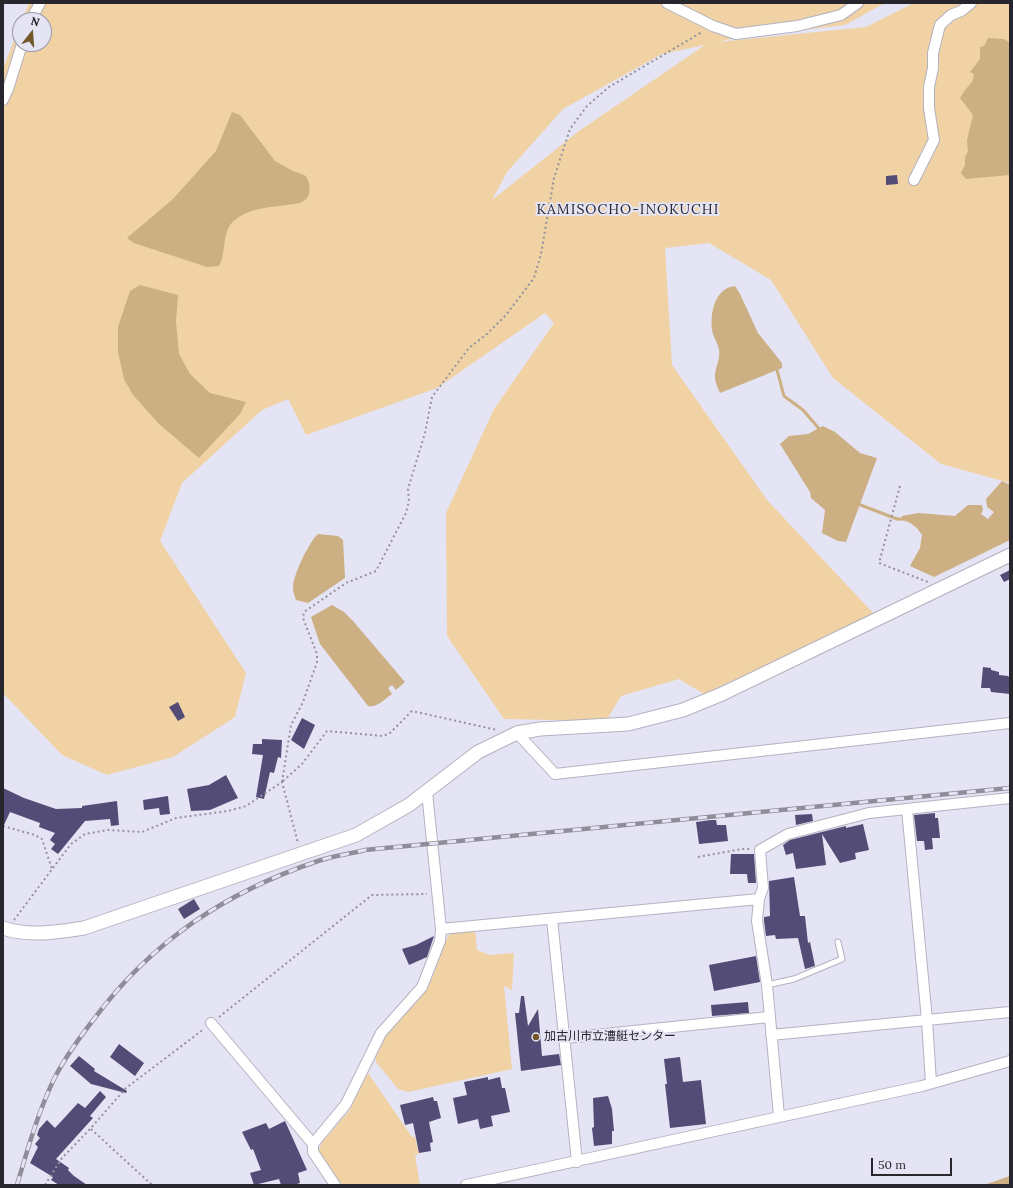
<!DOCTYPE html>
<meta charset="utf-8">
<style>
body{margin:0}
#map{position:relative;width:1013px;height:1188px;overflow:hidden;background:#e5e4f4;font-family:Lora,serif}
canvas{display:block}
.frame{position:absolute;inset:0;border:4px solid #27262c;pointer-events:none}
.north{position:absolute;left:12px;top:12px;width:40px;height:40px;box-sizing:border-box;background:#e5e4f4;border:1px solid #9998a4;border-radius:50%;rotate:17deg;font-size:11px;font-weight:700;line-height:16px;text-align:center;color:#27262c}
.north::after{content:'';display:block;margin:auto;width:14px;height:18px;background:#73572a;clip-path:polygon(50% 0,100% 100%,50% 72%,0 100%)}
.scale{position:absolute;left:871px;top:1158px;width:81px;height:18px;box-sizing:border-box;border:2px solid #27262c;border-top:0;padding-left:5px;font-size:12px;line-height:14px;white-space:nowrap;color:#27262c;-webkit-text-stroke:3px #e5e4f4;paint-order:stroke}
</style>
<div id="map">
<canvas width="1013" height="1188"></canvas>
<div class="frame"></div>
<div class="north">N</div>
<div class="scale">50 m</div>
</div>
<script>
const g = document.querySelector('canvas').getContext('2d');
g.lineJoin = 'round';
function fillPath(path, color) { g.fillStyle = color; g.fill(path, 'evenodd'); }
function stroke(path, color, width, dash) { g.strokeStyle = color; g.lineWidth = width; g.lineCap = dash ? 'butt' : 'round'; g.setLineDash(dash || []); g.stroke(path); }
function drawText(font, color, halo, rows, align = 'center') {
  g.font = font + ' Lora,"Noto Sans JP",serif'; g.lineWidth = 4; g.setLineDash([]); g.textBaseline = 'middle'; g.strokeStyle = halo; g.fillStyle = color; for (const [text, x, y, turn = 0] of rows) {
    g.save(); g.translate(x, y); g.rotate((+turn || 0) * Math.PI / 180); g.textAlign = isNaN(turn) ? turn : align; if (halo) g.strokeText(text, 0, 0); g.fillText(text, 0, 0); g.restore();
  }
}
fillPath(new Path2D(`
 M29,3H885L845,25L734,38L718,42L866,27L914,3H1010V483L941,464L833,378L771,280L709,243L665,248L672,365L767,500L875,615L704,694L679,679L621,696L606,721L504,719L447,636L446,513L494,409L554,323L545,313L437,388L306,435L288,399L262,410L182,483L160,541L246,673L235,717L173,757L107,775L62,755L3,693V68L20,26V44H44V20H22ZM705,45L579,131L492,200L507,172L563,109L662,54Z
 M475,929L477,950L490,955L514,953L512,990L504,986L512,1069L408,1092L398,1089L376,1062C372,1042 411,1008 424,992C437,976 438,952 449,935L452,933Z
 M368,1073L412,1137H415L419,1154L415,1155L420,1185H342L318,1152L322,1142L349,1111Z`), '#f0d2a4');
fillPath(new Path2D(`
 M988,38L1004,39L1010,43V175L966,179L961,173L965,165V157L968,151L967,140L973,115L960,98L965,90L972,82L974,74L970,72L980,59V47L984,46Z
 M232,112L240,115L275,161L291,170L306,176C310,184 313,197 302,202C298,204 291,204 287,205C269,207 242,209 230,225C222,237 226,254 219,266L207,267L134,243L127,238L173,199L216,151Z
 M140,285L178,295L176,322L179,354L190,374L210,393L246,402L240,414L199,458L159,424L133,395L124,379L118,352V327L130,291Z
 M735,286L740,294L758,333L782,363V368L720,393C718,388 715,382 715,378C714,369 721,359 719,350C718,343 713,337 712,330C710,312 715,288 735,286Z
 M823,426L835,432L860,453L877,458L846,542L838,541L822,533L825,510L811,498L810,492L780,444L789,436L808,434Z
 M1002,481L1010,485V540L934,577L910,566L920,548L922,535C917,527 911,522 902,520V516L918,513L955,516L968,505H982L983,510L981,514L988,519L994,512L987,507L986,499Z
 M318,534L338,536L343,540L345,578L308,603L296,600C295,597 293,592 293,588C293,575 309,542 318,534Z
 M332,605L344,612L353,621L405,682L396,690L392,685L388,688L392,694C385,699 377,708 368,706L320,644L311,617Z
 M1010,1176V1185H984Z`), '#ccaf82');
stroke(new Path2D(`
 M777,370L784,396L803,410L821,431
 M858,504L897,519H905`), '#ccaf82', 3);
fillPath(new Path2D(`
 M897,175L898,184L886,185V176Z
 M1010,570V579L1004,582L1000,575Z
 M983,667L991,668V670L999,672V675L1008,676L1010,678V694L991,692L990,688H981Z
 M178,702L185,717L178,721L169,707Z
 M302,718L315,725L304,749L291,740Z
 M262,739L282,740L281,758L278,757L274,773L270,772L264,799L256,797L263,755L252,754L253,744H262Z
 M226,775L238,798L210,810L191,811L187,789L209,785Z
 M3,788L24,798L56,809L82,808V806L117,801L119,825L111,826L110,819L85,821L58,854L51,849L55,844L50,840L55,833L39,827L40,823L10,812L3,827Z
 M168,796L170,814L160,815L159,808L144,810L143,800Z
 M935,813V818H938L940,838H932L933,849L925,850L924,841H917L914,815Z
 M812,814L813,821L796,825L795,815Z
 M711,820H716L717,825H726L728,841L699,844L696,822Z
 M863,824L869,850L855,853L856,859L840,863L822,834L826,865L796,869L793,853L786,855L783,845L790,840L846,826V828Z
 M731,854H754L756,883H748L747,874H730Z
 M794,877L800,916H805L808,943L810,942L815,966L805,969L798,938L776,939L775,935L766,936L764,921V917L770,916L769,881Z
 M194,899L200,909L184,919L178,909Z
 M434,936L427,957L409,965L402,949L416,945Z
 M756,956L760,982L714,991L709,965Z
 M521,996H524L528,1026L538,1009L542,1056L559,1054L561,1065L521,1071L515,1013H519Z
 M748,1002L749,1013L712,1016L711,1005Z
 M119,1044L144,1063L135,1076L110,1057Z
 M79,1056L95,1069L94,1071L127,1091L126,1093L91,1084L70,1066Z
 M680,1057L683,1082L701,1080L706,1124L670,1128L665,1084H667L664,1059Z
 M488,1077V1080L500,1077L502,1088H505L510,1112L491,1116L493,1126L480,1129L478,1119L458,1124L453,1098L467,1095L464,1082Z
 M100,1091L106,1097L90,1116L93,1118L56,1159L69,1168L68,1170L74,1176L87,1185H59L51,1180L53,1177L30,1163L38,1147L35,1144L40,1138L37,1135L39,1129L47,1120L55,1128L78,1103L85,1108Z
 M608,1096L612,1109L614,1131H612V1144L594,1146L592,1128L594,1127L593,1098Z
 M433,1097L434,1101H437L441,1118L429,1122L433,1142L430,1143L431,1151L419,1153L413,1123L405,1125L400,1105Z
 M285,1121L307,1170L298,1173L300,1183L294,1185H281L279,1179L254,1185L250,1173L261,1170L253,1149L251,1150L242,1132L266,1123L269,1129Z`), '#524c76');
const service = new Path2D(`
 M767,985L794,979L842,959L838,942`);
const minor = new Path2D(`
 M667,3L713,26L736,34L797,26L841,15L858,3
 M31,20L40,3
 M3,100L8,89L22,44
 M914,180L934,140L929,108V87L933,68V53L940,25L951,15L961,11L971,3
 M517,733L555,774L1010,723
 M907,809L927,1020L931,1083
 M552,919L577,1162
 M441,929L759,899
 M211,1023L313,1144
 M771,1035L1010,1012
 M566,1038L769,1017
 M779,1116L767,985L757,921L759,899L763,888L760,850L788,834L869,813L1010,798
 M335,1185L313,1152V1144L346,1104L381,1033L422,987L440,941L441,929L427,792
 M466,1185L922,1086L1010,1061`);
const tertiary = new Path2D(`
 M3,928C29,937 57,932 84,928L356,835L409,805L478,752L517,733L540,729L628,724L683,710L722,694L1010,555`);
stroke(service, '#b3b2c1', 7);
stroke(minor, '#b3b2c1', 12);
stroke(tertiary, '#b3b2c1', 15);
stroke(new Path2D(`
 M900,486L879,563L928,582
 M283,781L302,764L327,731L383,736L390,733L412,711L497,730
 M282,782L291,725L303,702L317,662V654L303,618L304,612L346,583L376,571L406,513L409,501L408,489L425,433L432,397L469,348L487,334L506,315L534,278L541,254L554,178L570,129L587,106L609,87L702,32
 M3,826L35,835L42,839L52,869
 M698,857L742,849H750
 M14,920L71,844L85,834L108,830L142,832L176,818L228,811L246,806L282,782L298,843
 M219,1017L372,895L427,894
 M91,1129L152,1185
 M45,1185L62,1158L91,1128L126,1088L204,1029`), '#93929e', 2, [2, 3]);
stroke(service, '#fff', 5);
stroke(minor, '#fff', 10);
stroke(tertiary, '#fff', 13);
const rail = new Path2D(`
 M17,1185C28,1148 38,1112 55,1077C66,1056 80,1037 94,1019C152,941 226,892 318,861C333,856 350,854 365,850L1010,788`);
stroke(rail, '#8e8d99', 4.5);
stroke(rail, '#e5e4f4', 3, [9]);
for (const [x, y, r, color] of [
 [536,1037,4,"#73572a"]
]) { const dot = new Path2D(); dot.arc(x, y, r, 0, 2 * Math.PI); g.fillStyle = color; g.fill(dot); stroke(dot, '#e5e4f4', 1.5); }
drawText('12px', '#27262c', '#e5e4f4', [
 ["加古川市立漕艇センター",544,1037]
], 'left');
g.letterSpacing = '1px';
drawText('14px', '#27262c', '#e5e4f4', [
 ["KAMISOCHO-INOKUCHI",628,210]
]);
g.letterSpacing = '0px';
</script>
